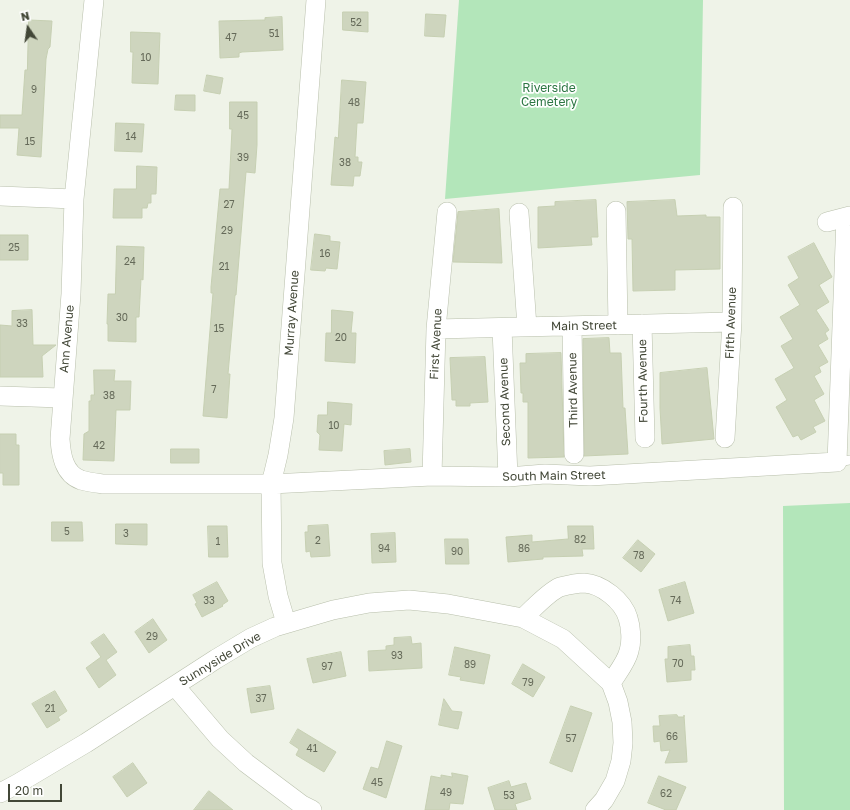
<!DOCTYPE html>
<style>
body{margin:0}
#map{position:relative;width:850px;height:810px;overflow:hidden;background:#eff3e8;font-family:"Golos Text",sans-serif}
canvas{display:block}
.north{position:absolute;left:8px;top:8px;width:40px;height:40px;-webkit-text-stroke:3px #fff;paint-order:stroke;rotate:347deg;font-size:11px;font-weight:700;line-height:16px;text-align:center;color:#424737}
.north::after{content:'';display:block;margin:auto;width:14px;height:18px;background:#424737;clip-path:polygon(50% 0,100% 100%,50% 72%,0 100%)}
.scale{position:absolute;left:8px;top:784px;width:54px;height:18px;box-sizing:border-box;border:2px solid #424737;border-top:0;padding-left:5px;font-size:12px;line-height:14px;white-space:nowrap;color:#424737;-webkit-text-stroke:3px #fff;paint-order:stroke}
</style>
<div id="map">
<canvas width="850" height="810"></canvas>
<div class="north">N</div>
<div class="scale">20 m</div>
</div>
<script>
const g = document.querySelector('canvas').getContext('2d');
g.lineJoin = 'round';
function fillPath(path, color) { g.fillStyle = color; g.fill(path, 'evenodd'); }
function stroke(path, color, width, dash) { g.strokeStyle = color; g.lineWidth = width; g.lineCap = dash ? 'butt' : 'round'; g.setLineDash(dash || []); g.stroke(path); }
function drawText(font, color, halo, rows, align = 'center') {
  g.font = font + ' "Golos Text",sans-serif'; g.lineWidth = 3.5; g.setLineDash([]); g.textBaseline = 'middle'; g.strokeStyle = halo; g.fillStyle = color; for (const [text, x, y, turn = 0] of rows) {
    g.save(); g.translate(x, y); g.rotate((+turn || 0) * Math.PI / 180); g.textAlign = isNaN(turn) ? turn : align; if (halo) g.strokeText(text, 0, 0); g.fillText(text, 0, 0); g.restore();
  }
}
fillPath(new Path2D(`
 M459,0H703L700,175L445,199Z
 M850,503V810H784L783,506Z`), '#b3e6ba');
const building = new Path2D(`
 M343,12H368V32L343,30Z
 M426,14L446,15L444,37L425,36Z
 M282,17L283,50L242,52L239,53V57L220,58L219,21L265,20V18Z
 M29,20L52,21L50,47L48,49L46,59L41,157L17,155L19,128H0V115H22L25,70H27Z
 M131,32L160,33L158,84L132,83L133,52H131Z
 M207,75L223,78L220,94L204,91Z
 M342,80L366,82L363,123H357L355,157H358V162H362L360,176H354L353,186L331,185L335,137L338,138Z
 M176,95H195V111L175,110Z
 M230,102H257V145L255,173L246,172L236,295H235L228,374H230L227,418L203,416L213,293H211V287L220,189H229L232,129H230Z
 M116,123L144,124L142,152L115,151Z
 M137,166L157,167L156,194H151V203H148L147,208H142V218H113L114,189H136Z
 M596,200L598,237H591L592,245L538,248V207L555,206V202Z
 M675,200L677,216L706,215V217H720V269L675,270V290L633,291L632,239H628L627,202Z
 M499,209L502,263L453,262L458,212Z
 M315,234L330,236V241L340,242L337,269L326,268L325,271L311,270Z
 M0,235H28V260H0Z
 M814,243L832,277L819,285L829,302L816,310L829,330L825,333L828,339L818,345L828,362L819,367L821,372L814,376L824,394L814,400L825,421L813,427L816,432L801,440L798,435L793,437L776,407L787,400L775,379L794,368L781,346L793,339L780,317L800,305L788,285L799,278L788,257Z
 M117,246L144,247L143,280L141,279L139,317H136V342L108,341V324H107L108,294H115Z
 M32,310L33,345H56L42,356L43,377H0V325L12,326V311Z
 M332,310L353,312L351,333H356L355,363L325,361L326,333H331Z
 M609,338L610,353H621L623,408H625L628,454L584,456L583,339Z
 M561,353L564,457L528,458V402H523V393H521L520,363H526V354Z
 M485,357L488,402L470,403V406H456V400H452L450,358Z
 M707,368L714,439L662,444L660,408V373Z
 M94,370H115L114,381H131L130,410H116L114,461L83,460L84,434L89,431V401H91V395H94Z
 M328,402L352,404L351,425L344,424L342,451L319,450L320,435L317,432L318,415H327Z
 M0,434H16V445H19V485H3V473H0Z
 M171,449H199V463H171Z
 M410,449L411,462L385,465L384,451Z
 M52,522H82L83,541H52Z
 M116,524H147V545L116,544Z
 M328,525L330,556L311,557L310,551L306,552L305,532H308V526Z
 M208,526H227L228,557H209Z
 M568,526H593L594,549H582L583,556L543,557V559L508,562L506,537L532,535V542L568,539Z
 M395,533L396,562L372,563L371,534Z
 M445,539H468L469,564H446Z
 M638,540L655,554L641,572L623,558Z
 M217,582L228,601L222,605L223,606L202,617L195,604L197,603L193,595Z
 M685,582L694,613L668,621L659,590Z
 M153,619L167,640L149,653L135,632Z
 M104,634L117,652L106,660L116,675L99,688L86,668L101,657L91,643Z
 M411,637L412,644L421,643L422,668L369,671L368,651L386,650V646L394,645V638Z
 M690,645L691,656H694L695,670H691V680L667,682L665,659H668V647Z
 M455,647L490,655L484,684L460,680L461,677L449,675Z
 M341,652L346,676L313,683L307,659Z
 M523,664L545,677L533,697L512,684Z
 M270,686L274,709L251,713L247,689Z
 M55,691L67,711L58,717L60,720L47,728L32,704Z
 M444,699L452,711L462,712L458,729L439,725Z
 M571,706L592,713L572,772L550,763Z
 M677,715L678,717H684V715L687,762L665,763L670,750L661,751L660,741L654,742L653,726H660L659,716Z
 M298,729L336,752L324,772L296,755L299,749L290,743Z
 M387,741L402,746L386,798L363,789L371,767L378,769Z
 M133,763L147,783L127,797L113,777Z
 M452,773L468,776L463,804L450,803L449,810H425L431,776L441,778V775L452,777Z
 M659,776L686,787L676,810H666L648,803Z
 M509,781L511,787L526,783L531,799L515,804L517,810H495L488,788Z
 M209,791L233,810H194Z`);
fillPath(building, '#ced5be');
stroke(building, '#c6cfb2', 1);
const service = new Path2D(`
 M837,462L850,460`);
const minor = new Path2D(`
 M94,0L74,199L71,294L60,439C61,455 64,474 81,480C88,482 96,483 103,484H271L432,476L508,477L545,474L590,476L837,462L846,217
 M0,196L74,199
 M616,211L618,325
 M519,213L527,327
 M827,222L850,216
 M642,324L645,438
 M572,326L574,454
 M502,328L508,477
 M436,329L732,322
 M0,396L62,398
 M725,438L732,322L733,207
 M432,476L436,329L447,212
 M523,618C533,609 548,592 560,587C568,585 577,583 584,583C602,584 623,601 628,618C631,627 632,642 629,651C626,663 617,673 611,683
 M286,623L278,596L272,563L271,484L278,455L284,418L316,0
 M175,686L220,739L246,763L302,805L312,810
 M0,793L17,784L86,743L216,659L251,638L275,627L333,610L369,603L409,600L448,604L523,618L563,639L611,683L618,702L622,722L623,743L621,761L615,781L604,800L595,810`);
stroke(service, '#b8bfab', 10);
stroke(minor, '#b8bfab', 20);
stroke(service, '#fff', 9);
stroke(minor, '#fff', 19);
drawText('10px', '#656a59', null, [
 ["52",356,23],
 ["51",274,34],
 ["47",231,38],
 ["10",146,58],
 ["9",34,90],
 ["48",354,103],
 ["45",243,116],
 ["14",131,137],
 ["15",30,142],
 ["39",243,158],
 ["38",345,163],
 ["27",229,205],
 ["29",227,231],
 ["25",14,248],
 ["16",325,254],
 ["24",130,262],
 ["21",224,267],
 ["30",122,318],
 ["33",22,324],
 ["15",219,329],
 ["20",341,338],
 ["7",214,390],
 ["38",109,396],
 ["10",334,426],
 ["42",99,446],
 ["5",67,532],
 ["3",126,534],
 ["82",580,540],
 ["2",318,541],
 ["1",218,542],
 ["94",384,549],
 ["86",524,549],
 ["90",457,552],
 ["78",639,556],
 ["33",209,601],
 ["74",676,601],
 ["29",152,637],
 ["93",397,656],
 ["70",678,664],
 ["89",470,665],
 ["97",327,667],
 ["79",528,683],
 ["37",261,699],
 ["21",50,709],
 ["66",672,737],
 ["57",571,739],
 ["41",312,749],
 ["45",377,783],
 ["49",446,793],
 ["62",666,794],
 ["53",509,796]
]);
drawText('12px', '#2c7643', '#fff', [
 ["Riverside",549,88],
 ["Cemetery",549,102]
]);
drawText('12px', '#424737', '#fff', [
 ["Murray Avenue",292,313,-86],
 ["Fifth Avenue",731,323,-88],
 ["Main Street",584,326,-1],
 ["Ann Avenue",67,339,-85],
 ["First Avenue",436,344,-87],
 ["Fourth Avenue",643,381,-91],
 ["Third Avenue",573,390,-91],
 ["Second Avenue",505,402,-92],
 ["South Main Street",554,476,-1],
 ["Sunnyside Drive",220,659,-31]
]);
</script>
